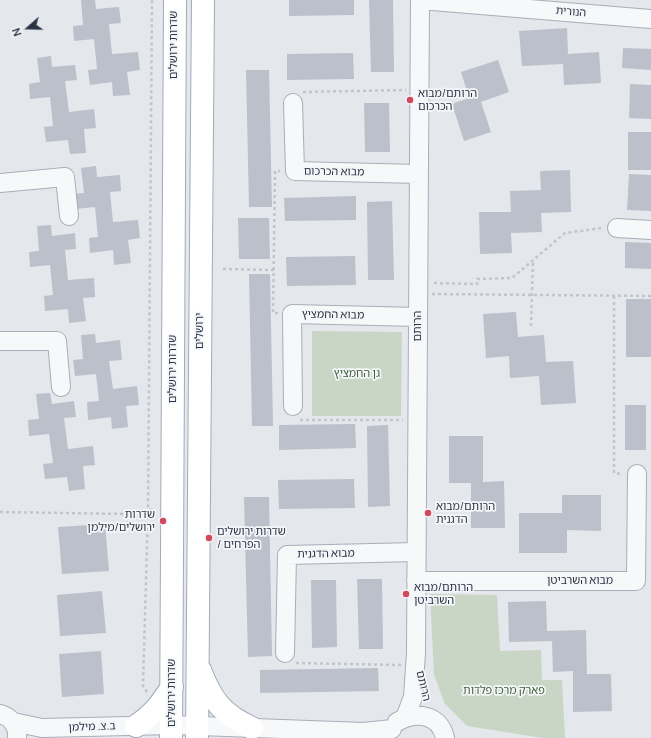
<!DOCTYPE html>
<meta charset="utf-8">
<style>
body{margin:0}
#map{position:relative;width:651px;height:738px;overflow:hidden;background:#e4e7ec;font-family:Manrope,sans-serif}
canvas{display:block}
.north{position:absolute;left:8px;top:8px;width:40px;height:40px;-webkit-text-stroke:3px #f4f6f9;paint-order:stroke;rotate:250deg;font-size:11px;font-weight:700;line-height:16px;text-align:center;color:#2b3445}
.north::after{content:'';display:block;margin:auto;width:14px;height:18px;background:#2b3445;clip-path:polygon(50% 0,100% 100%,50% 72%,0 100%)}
</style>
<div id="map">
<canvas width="651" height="738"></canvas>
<div class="north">N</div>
</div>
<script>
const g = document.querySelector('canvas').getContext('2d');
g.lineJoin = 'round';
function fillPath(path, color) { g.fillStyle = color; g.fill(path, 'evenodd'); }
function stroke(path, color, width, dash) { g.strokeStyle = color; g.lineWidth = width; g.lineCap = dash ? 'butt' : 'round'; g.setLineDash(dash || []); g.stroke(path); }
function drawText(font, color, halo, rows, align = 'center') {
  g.font = font + ' Manrope,"Noto Sans Hebrew",sans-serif'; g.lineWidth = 3.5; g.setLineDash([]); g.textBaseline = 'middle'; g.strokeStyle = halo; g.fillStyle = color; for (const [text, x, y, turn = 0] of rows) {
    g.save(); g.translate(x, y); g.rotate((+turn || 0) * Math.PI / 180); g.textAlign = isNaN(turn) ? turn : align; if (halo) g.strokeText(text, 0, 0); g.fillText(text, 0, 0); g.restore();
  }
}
fillPath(new Path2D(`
 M312,331L402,332L401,416H312Z
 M430,594L497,595L500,651L541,650L542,680H562L565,738H543L467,726L445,704L434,675Z`), '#c9d6c5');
fillPath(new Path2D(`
 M81,0H95L96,9L119,7L121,23L109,24L112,54L138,52L140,70L127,72L130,95L113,96L112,82L90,85L88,70L97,69L94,39L74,41L73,26L83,25Z
 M289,0H354V15L289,16Z
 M369,0H393L394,72H371Z
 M567,28L568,54L599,52L601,83L564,85L563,64L522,66L519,31Z
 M623,48L651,49V70L622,68Z
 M353,53L354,79L287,80V54Z
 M51,56L52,67L75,65L77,80L65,81L69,112L94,109L96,128L84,129L86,153L70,154L68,140L46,142L44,127L53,126L50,97L30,99L29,84L40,82L37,58Z
 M498,60L509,92L481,102L491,132L464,141L452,104L469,98L461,72Z
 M246,70H269L272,207H249Z
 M630,84L651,85V119L629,118Z
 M364,103H389L390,152H365Z
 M628,132H651V170H628Z
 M96,166L97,177L120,175L121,191L110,192L113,222L138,220L140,238L128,240L131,263L114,265L113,250L90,253L89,238L98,237L95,207L75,209L73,194L84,193L81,168Z
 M570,170L571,212L541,213L542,232L511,233L512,253L480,254L479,212H511L510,191L541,190L540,171Z
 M629,174L651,175V211L627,210Z
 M356,196V220L285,221L284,198Z
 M392,201L394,280H368L367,202Z
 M238,218H269L270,259H239Z
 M51,225L52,236L75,233L76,249L65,250L68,280L94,278L95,297L83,298L86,321L69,323L68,309L45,311L44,296L53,295L50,265L30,267L29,252L39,251L37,226Z
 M625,242L651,243V269L625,268Z
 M355,256L356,285L287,286L286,257Z
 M249,274H270L273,426H252Z
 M626,299H651V357H626Z
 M516,312L518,337L544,335L546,362L573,361L576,403L541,405L539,376L510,378L509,356L486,358L483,314Z
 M95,334L96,343L120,340L122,360L109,361L113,389L137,386L139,405L126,406L128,427L112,429L111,417L88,420L87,402L99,401L96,374L75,376L73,360L83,359L81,335Z
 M50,393L52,404L74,401L76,417L64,418L68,449L93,446L95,465L83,466L85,489L69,491L67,477L45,479L43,464L53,463L49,434L29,436L28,420L39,419L36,394Z
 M625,405H646V450H625Z
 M355,424L356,448L279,450V425Z
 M388,425L390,506L368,507L367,426Z
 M449,436H483V482L504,481L505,528H471V483H449Z
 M354,479L355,508L279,509L278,480Z
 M562,495H601V531L567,530V553H519V513H562Z
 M244,497H269L272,656L248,657Z
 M105,524L109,571L62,574L58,527Z
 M357,579H382L383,649H359Z
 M311,580H336L337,647L312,648Z
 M102,591L106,633L60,636L57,595Z
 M546,601L547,631L586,630L587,674H611L612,711L573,712V671L553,672L552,641L509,642L508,602Z
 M101,651L104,694L62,697L59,654Z
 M378,668L379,691L260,693V670Z`), '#bbc0ca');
const minor = new Path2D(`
 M420,0L651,19
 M293,103L295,171L419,174
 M0,183L65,177L69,216
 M617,228L651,230
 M0,341H57L61,387
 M293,406L292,314L418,317
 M416,581H636L637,474
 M285,653L287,555L416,552
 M0,714C11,717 18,726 17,738
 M405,718L413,697L416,653L420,0
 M13,722L42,728L172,725L364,732L392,729
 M397,722C416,711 440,714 445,738`);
const major = new Path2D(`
 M200,670C212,701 222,714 252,728
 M136,726C154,714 160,705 172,687
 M171,738L175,0
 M197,738L203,0`);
stroke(minor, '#a9aeb7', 20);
stroke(major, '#a3abb8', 24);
stroke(new Path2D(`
 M303,92L406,90
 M223,269L274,270
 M434,283L477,284V279L512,278L565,233L602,228
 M432,294L651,296
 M614,296V473L623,474
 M278,313H273L275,171H280
 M531,326L533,261
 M300,420H403
 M0,512L128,514L155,509
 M296,663L401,665
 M147,692L143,686L148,510L152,0`), '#c2c5cb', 2.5, [3, 3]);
stroke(minor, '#f7f8fa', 18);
stroke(major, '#fff', 22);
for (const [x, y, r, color] of [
 [410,100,4,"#d1495b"],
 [428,513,4,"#d1495b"],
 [163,521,4,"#d1495b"],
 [209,538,4,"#d1495b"],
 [406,594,4,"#d1495b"]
]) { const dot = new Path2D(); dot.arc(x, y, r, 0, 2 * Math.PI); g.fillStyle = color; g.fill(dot); stroke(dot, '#f4f6f9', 1.5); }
drawText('11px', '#2b3445', '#f4f6f9', [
 ["הנורית",571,12,5],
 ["שדרות ירושלים",174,45,-90],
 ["מבוא הכרכום",334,172,1],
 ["מבוא החמציץ",333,315,1],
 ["הרותם",418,326,-90],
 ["ירושלים",200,331,-90],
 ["שדרות ירושלים",173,369,-90],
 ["מבוא הדגנית",326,554,-1],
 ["מבוא השרביטן",580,581],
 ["הרותם",423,686,77],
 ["שדרות ירושלים",172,693,-90],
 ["ב.צ. מילמן",92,727,-2]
]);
drawText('11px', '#2b3445', '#f4f6f9', [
 ["הרותם/מבוא",418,94],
 ["הכרכום",418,107],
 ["הרותם/מבוא",436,507],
 ["הדגנית",436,520],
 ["שדרות",155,515,"right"],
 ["ירושלים/מילמן",155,528,"right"],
 ["שדרות ירושלים",217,532],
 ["/ הפרחים",217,545],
 ["הרותם/מבוא",414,588],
 ["השרביטן",414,601]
], 'left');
drawText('11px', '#3f6138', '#f4f6f9', [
 ["גן החמציץ",357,374],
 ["פארק מרכז פלדות",504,691]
]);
</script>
